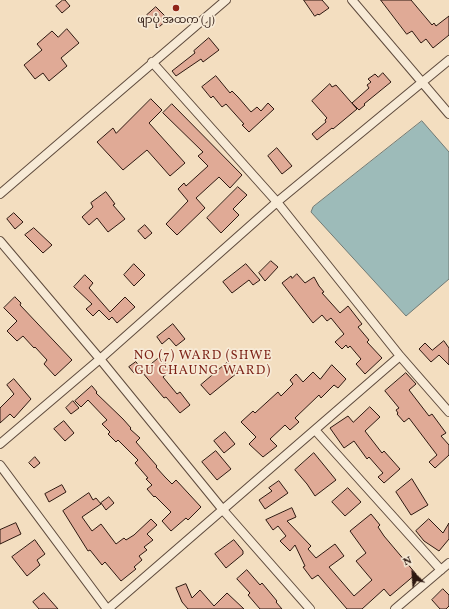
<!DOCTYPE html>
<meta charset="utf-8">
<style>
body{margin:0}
#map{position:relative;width:449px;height:609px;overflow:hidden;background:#f3dec0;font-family:Vollkorn,serif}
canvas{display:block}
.north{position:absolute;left:393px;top:553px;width:40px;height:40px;-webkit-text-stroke:3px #f7ead6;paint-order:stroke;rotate:335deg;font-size:11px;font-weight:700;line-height:16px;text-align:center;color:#2d1810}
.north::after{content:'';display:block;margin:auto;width:14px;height:18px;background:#2d1810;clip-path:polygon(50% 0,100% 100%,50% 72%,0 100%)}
</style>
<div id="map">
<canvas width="449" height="609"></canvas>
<div class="north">N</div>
</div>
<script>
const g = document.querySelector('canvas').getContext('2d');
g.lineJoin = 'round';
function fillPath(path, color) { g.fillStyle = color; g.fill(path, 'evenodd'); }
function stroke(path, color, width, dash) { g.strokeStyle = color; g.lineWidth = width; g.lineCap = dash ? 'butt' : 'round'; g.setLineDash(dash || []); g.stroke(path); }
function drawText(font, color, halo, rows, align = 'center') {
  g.font = font + ' Vollkorn,"Noto Sans Myanmar",serif'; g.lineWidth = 3.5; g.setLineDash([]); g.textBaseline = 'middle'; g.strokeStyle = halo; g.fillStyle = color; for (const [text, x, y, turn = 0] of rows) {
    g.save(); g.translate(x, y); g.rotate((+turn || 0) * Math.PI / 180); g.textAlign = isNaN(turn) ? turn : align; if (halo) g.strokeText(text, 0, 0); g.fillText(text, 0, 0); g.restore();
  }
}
const water = new Path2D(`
 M422,121L449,152V279L406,316L311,212L313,207Z`);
fillPath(water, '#9dbbb9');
stroke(water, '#707a75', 1);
const building = new Path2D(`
 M63,0H65L70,6L62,13L56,6Z
 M304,0H322L329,8L319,15L318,14L315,16Z
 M381,0H411L432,25L434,23L436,26L449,16V35L433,48L426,39L421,43L412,31L407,34Z
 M156,7L168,19L159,27L147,15Z
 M67,29L79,43L61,58L67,66L49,81L43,73L35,79L24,65L42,50L37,44L52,31L58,37Z
 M209,38L219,50L203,62L201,59L176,76L172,71L195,53L194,51Z
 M383,73L391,82L364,104L365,105L359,110L352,103L369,88L367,85L371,82L368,79L375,74L378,77Z
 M216,76L230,93L232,91L238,97L251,112L257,107L261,111L268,103L274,109L249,132L242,125L244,124L226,104L222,107L213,96L211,98L202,87Z
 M330,84L332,87L336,85L357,109L333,129L332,128L317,140L312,134L326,122L325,120L327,118L312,101Z
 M151,99L162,110L149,123L185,163L170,176L147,150L123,170L97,142L113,128L116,133Z
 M172,104L242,175L230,188L219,177L196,198L205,208L177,235L166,224L188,201L178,189L184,183L186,186L208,166L198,156L203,152L163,113Z
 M277,148L292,166L282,174L268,156Z
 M238,187L247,195L233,209L239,215L221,233L207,218Z
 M106,192L115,204L113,205L125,219L108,232L97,218L89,225L82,217L93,207L91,203Z
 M14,213L23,222L15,229L7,219Z
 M145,225L152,233L145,239L138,231Z
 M34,228L52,245L43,253L25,235Z
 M271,261L278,267L265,281L259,273Z
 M134,264L145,275L134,286L124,275Z
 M246,264L260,280L253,285L249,280L232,293L223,282Z
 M297,274L305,283L314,277L319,286L324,292L322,293L340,313L348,306L362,324L358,327L369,340L367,342L382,358L365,374L356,364L361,359L350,346L348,348L346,345L342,349L335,342L344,334L331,318L327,321L322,315L313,323L282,283L291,276L292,278Z
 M85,275L93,283L89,288L110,312L125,297L135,307L117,323L112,317L109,320L99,310L93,316L86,309L92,304L74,287Z
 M15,297L21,303L20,305L72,360L55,376L44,364L47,360L35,347L34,348L23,336L17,341L7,331L17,321L4,308Z
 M173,324L185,339L176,346L169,338L162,344L157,337Z
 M444,341L449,348V365L439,355L431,362L419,349L425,343L432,350Z
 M160,357L171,370L163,377L177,394L180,392L190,405L180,413L166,397L164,398L142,372Z
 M136,362L141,368L134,373L129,367Z
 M228,362L237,373L210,395L201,385Z
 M332,365L346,379L338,388L334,385L321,398L319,395L295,418L299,422L290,430L285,425L270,439L277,446L263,457L249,444L256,437L241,422L253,411L255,413L278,392L281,396L293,384L290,380L296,374L303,382L313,372L320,379Z
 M406,373L416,384L409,390L429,416L432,414L446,433L441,436L449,445V455L435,468L429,462L437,455L409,418L404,422L397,414L398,413L396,410L399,408L385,391Z
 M14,379L31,399L14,418L10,414L0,423V408L14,394L7,385Z
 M92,386L97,392L96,393L123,419L131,428L130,429L140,438L136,442L157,466L156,467L165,477L172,484L176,480L201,507L188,520L186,518L171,531L162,521L171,512L155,496L154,497L147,489L152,485L146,479L148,478L135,463L138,460L118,440L116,442L108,434L110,432L102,424L107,420L88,400L81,407L75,401Z
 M73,401L79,408L71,414L66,408Z
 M370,407L380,417L365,431L382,453L384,451L400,469L384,483L378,477L383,473L369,457L367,459L354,441L344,448L330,428L348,416L353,422Z
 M64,421L74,433L65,441L54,429Z
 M225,432L235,444L224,453L214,441Z
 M216,451L231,469L217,480L202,462Z
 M314,453L336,480L315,496L307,484L295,470Z
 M35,457L40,463L34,468L29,463Z
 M412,479L428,505L411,515L396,492Z
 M279,481L288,493L265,509L259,500L272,491L269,488Z
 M62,485L66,492L49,502L45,494Z
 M348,488L361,502L345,516L332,502Z
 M89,493L93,500L96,498L101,504L82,517L92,531L101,524L116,544L124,538L126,540L134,535L151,519L157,525L147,534L153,540L144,547L147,550L139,556L142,560L134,567L136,569L121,581L105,562L102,565L90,550L88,551L63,511Z
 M109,497L114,503L106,510L101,503Z
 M292,508L296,517L287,521L311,546L308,549L316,558L335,544L344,556L329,567L354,596L372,580L356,561L366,553L350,531L371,514L380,525L378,527L384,536L416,574L390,596L384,589L362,609H347L318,575L312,579L303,567L305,566L295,545L290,551L280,541L286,536L278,526L273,530L266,520Z
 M429,519L443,533L449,523V539L439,551L424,541L416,531Z
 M16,523L21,534L0,544V530Z
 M35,540L45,554L37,560L40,565L27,576L12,557Z
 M234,540L243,551V554L226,568L215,554Z
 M247,570L260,585L262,583L277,601L276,602L282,609H260L248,595L250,593L237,579Z
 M186,584L192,598L200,590L214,606L227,593L244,609H188L182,602L176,588Z
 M443,589L449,595V606L446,609H440L432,600Z
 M44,593L58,609H39L33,602Z`);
fillPath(building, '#e0aa96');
stroke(building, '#2d1810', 1);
const minor = new Path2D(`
 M352,0L449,114
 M152,62L277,202L400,356L449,412
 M0,194L226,0
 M0,241L100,359L223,510L310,609
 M315,430L441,570
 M0,444L100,359L277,202L449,60
 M0,465L107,609
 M108,609L400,356
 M395,609L449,563`);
stroke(minor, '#5e4a3c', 10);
stroke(minor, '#f7ead6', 8);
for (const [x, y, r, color] of [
 [176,8,4,"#8f2418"]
]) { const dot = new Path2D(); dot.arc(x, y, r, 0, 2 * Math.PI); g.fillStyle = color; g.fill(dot); stroke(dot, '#f7ead6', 1.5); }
drawText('11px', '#2d1810', '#f7ead6', [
 ["ဖျာပုံ အထက (၂)",176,21]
]);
g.letterSpacing = '1px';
drawText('13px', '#7a1f14', '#f7ead6', [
 ["NO (7) WARD (SHWE",203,357],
 ["GU CHAUNG WARD)",203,372]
]);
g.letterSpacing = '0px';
</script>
